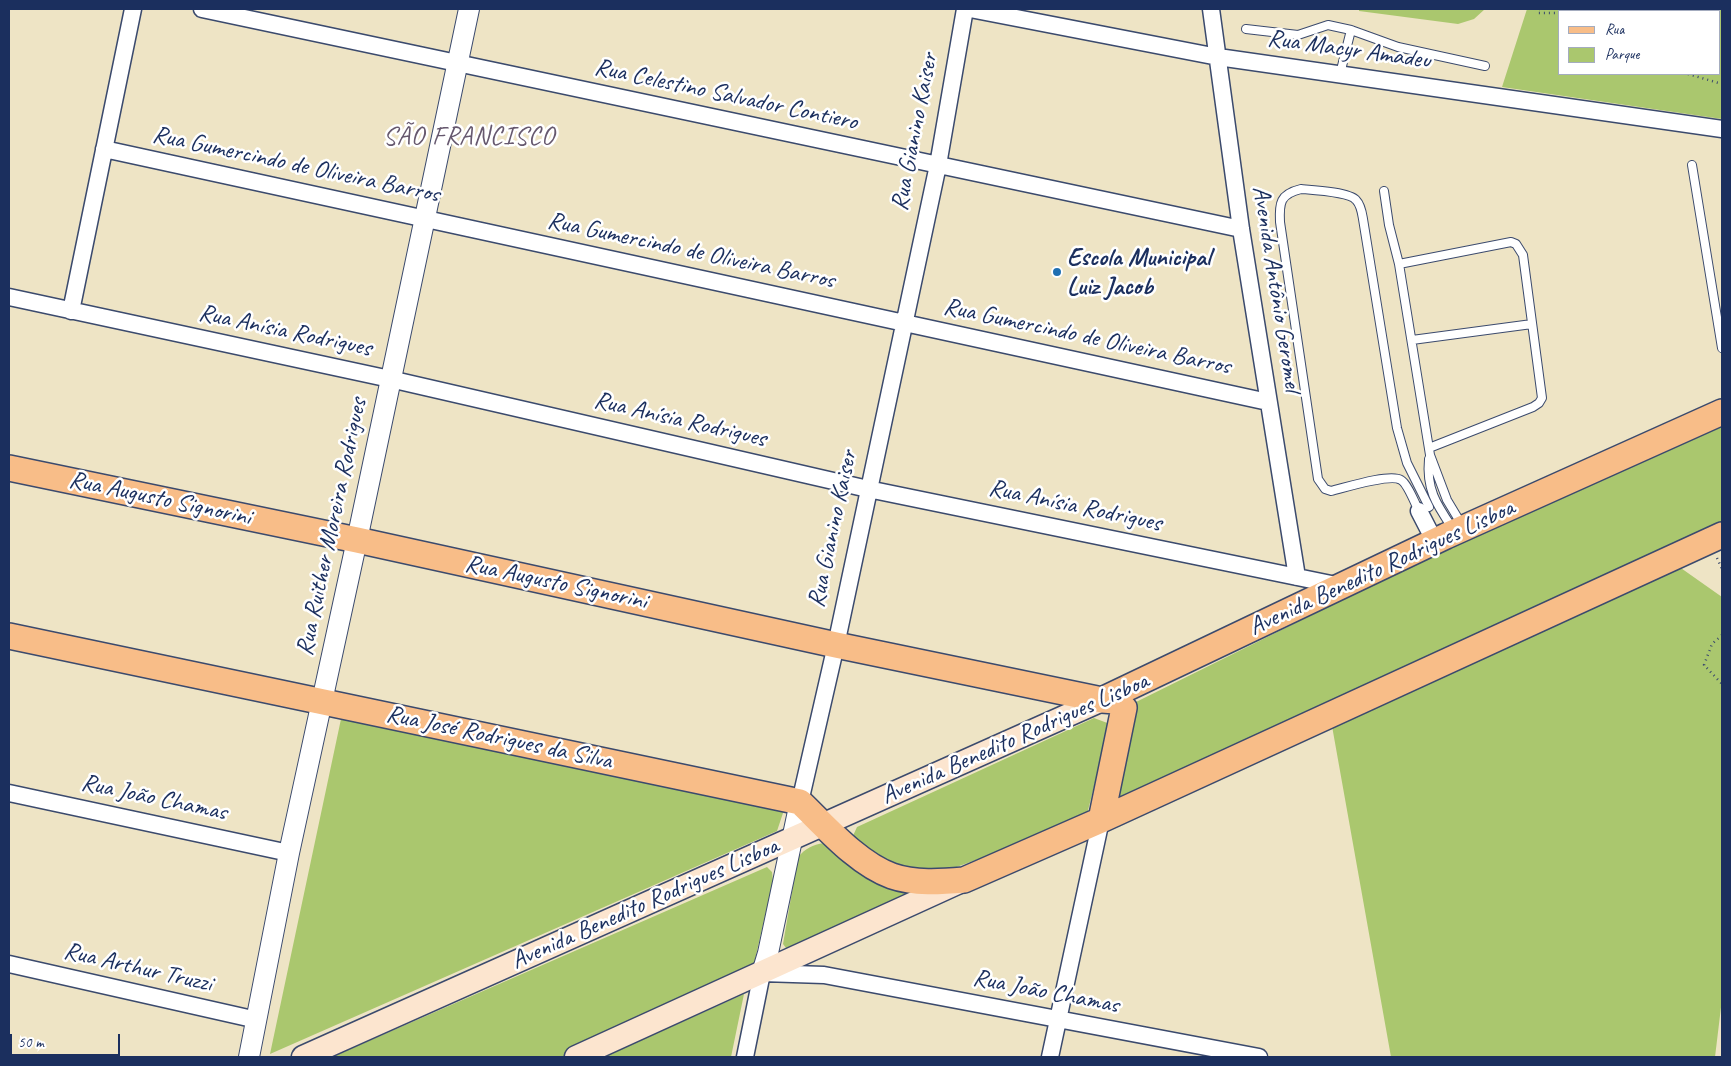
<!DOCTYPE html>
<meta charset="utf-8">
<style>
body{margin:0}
#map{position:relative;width:1731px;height:1066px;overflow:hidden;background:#eee4c5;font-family:Caveat,sans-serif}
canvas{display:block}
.frame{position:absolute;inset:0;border:10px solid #1b2f5e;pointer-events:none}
.legend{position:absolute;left:1558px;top:10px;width:162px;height:65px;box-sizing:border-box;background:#fff;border:1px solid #a4acbf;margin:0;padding:6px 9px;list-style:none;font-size:15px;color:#1b2f5e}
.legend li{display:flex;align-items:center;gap:10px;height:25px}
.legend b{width:25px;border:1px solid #a4acbf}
.scale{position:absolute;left:10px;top:1034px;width:110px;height:22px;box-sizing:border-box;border:2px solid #1b2f5e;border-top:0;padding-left:6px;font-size:15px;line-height:18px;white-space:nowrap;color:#1b2f5e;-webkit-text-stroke:4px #fff;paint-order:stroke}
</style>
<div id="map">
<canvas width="1731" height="1066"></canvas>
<div class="frame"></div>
<ul class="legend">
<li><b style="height:6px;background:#f8bd88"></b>Rua</li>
<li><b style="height:14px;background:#aac76e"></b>Parque</li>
</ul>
<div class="scale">50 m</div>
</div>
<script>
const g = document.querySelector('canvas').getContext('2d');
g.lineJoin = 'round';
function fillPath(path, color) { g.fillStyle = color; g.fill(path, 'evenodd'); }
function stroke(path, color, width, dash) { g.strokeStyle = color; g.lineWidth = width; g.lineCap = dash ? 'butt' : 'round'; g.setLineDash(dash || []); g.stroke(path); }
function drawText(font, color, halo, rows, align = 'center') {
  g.font = font + ' Caveat,sans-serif'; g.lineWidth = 5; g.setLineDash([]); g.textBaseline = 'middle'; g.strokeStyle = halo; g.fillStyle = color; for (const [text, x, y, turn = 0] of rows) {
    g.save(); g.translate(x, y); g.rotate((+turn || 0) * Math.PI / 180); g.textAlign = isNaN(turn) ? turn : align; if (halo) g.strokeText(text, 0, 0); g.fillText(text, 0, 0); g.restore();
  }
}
fillPath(new Path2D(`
 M1359,9H1485L1474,19L1458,24L1359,11Z
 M1527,9H1722V119L1502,87ZM1720,11V74H1560V11Z
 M1722,424V525L1119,801L1117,786L1134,703L1447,548Z
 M1678,566L1722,597V999L1715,1057H1391L1332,726Z
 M1094,718L1110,724L1085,822L1020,844L951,869L919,872L889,862L852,838L857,827Z
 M341,719L784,810L777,831L270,1054Z
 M824,843L914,894L791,950L786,948L783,944L798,857C806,848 812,845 824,843Z
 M767,867L772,872L773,881L754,964L742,977L563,1057H332Z
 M744,994L731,1057H604Z`), '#aac76e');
const service = new Path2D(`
 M1246,29L1298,35L1328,25L1351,30
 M1340,74L1351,30L1398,47L1485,66
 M1692,165L1722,348
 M1384,191L1389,225L1399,264
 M1412,340L1532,324
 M1429,448L1533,407L1539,403L1542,398L1523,255L1516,244L1511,242L1399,264L1430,455L1447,500L1462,525
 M1429,459C1426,490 1437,505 1453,529
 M1419,511C1415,504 1408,484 1401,480C1390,473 1344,488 1331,491L1325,489L1318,479L1280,222C1279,203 1280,194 1301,189C1312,190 1349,192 1356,200C1361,205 1362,213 1363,219L1397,428L1407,463L1429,507`);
const minor = new Path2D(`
 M202,9L1241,229
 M970,9L1218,57L1722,129
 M1211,9L1241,229L1297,577
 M104,149L1268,402
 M9,297L390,379L868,489L1341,586
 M71,311L133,9
 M1419,511L1435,542
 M9,793L289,853
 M800,802L836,645L938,165L965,9
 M9,964L257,1020
 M745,1057L762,973L824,975L1259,1057
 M1050,1057L1101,820`);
const tertiary = new Path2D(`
 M762,973L768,953L800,802
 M249,1057L289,853L357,540L469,9`);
const secondary = new Path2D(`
 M303,1057L1102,700
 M576,1057L962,881`);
const primary = new Path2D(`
 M9,468L357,540L836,645L1102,700L1115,701L1124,708L1101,820
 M9,636L800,802C826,827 858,864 892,876C915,884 941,882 964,880L1101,820L1722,535
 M1102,700L1446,536L1722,412`);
stroke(service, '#3b4a6d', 10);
stroke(minor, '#3b4a6d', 19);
stroke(tertiary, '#3b4a6d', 22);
stroke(secondary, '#3b4a6d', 25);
stroke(primary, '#3b4a6d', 28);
stroke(new Path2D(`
 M1539,9L1538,13H1560
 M1688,74L1722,84
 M1717,558L1722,569
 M1722,635L1712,644L1704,665L1722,684`), '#3b4a6d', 2.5, [1, 4]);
stroke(service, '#fff', 8);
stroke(minor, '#fff', 16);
stroke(tertiary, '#fff', 20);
stroke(secondary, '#fce5cf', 22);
stroke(primary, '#f8bd88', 25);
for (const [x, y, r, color] of [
 [1057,272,5,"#1f6fb2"]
]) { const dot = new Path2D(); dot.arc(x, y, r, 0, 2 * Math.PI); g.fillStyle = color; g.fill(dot); stroke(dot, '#fff', 2); }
drawText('25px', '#1b2f5e', '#fff', [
 ["Rua Macyr Amadeu",1349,50,8],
 ["Rua Celestino Salvador Contiero",726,95,12],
 ["Rua Gianino Kaiser",915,132,-79],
 ["Rua Gumercindo de Oliveira Barros",296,165,12],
 ["Rua Gumercindo de Oliveira Barros",691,251,12],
 ["Avenida Antônio Geromel",1276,289,81],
 ["Rua Anísia Rodrigues",285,331,12],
 ["Rua Gumercindo de Oliveira Barros",1087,337,12],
 ["Rua Anísia Rodrigues",680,420,13],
 ["Rua Augusto Signorini",160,499,12],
 ["Rua Anísia Rodrigues",1075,506,12],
 ["Rua Ruither Moreira Rodrigues",332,527,-78],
 ["Rua Gianino Kaiser",833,529,-78],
 ["Avenida Benedito Rodrigues Lisboa",1382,568,-25],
 ["Rua Augusto Signorini",556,583,12],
 ["Rua José Rodrigues da Silva",499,738,12],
 ["Avenida Benedito Rodrigues Lisboa",1015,739,-24],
 ["Rua João Chamas",154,798,12],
 ["Avenida Benedito Rodrigues Lisboa",645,904,-24],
 ["Rua Arthur Truzzi",138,968,13],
 ["Rua João Chamas",1046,992,11]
]);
drawText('bold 25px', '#1b2f5e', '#fff', [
 ["Escola Municipal",1067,258],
 ["Luiz Jacob",1067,287]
], 'left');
g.letterSpacing = '1px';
drawText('26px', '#66586e', '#fff', [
 ["SÃO FRANCISCO",469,137]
]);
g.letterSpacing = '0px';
</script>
